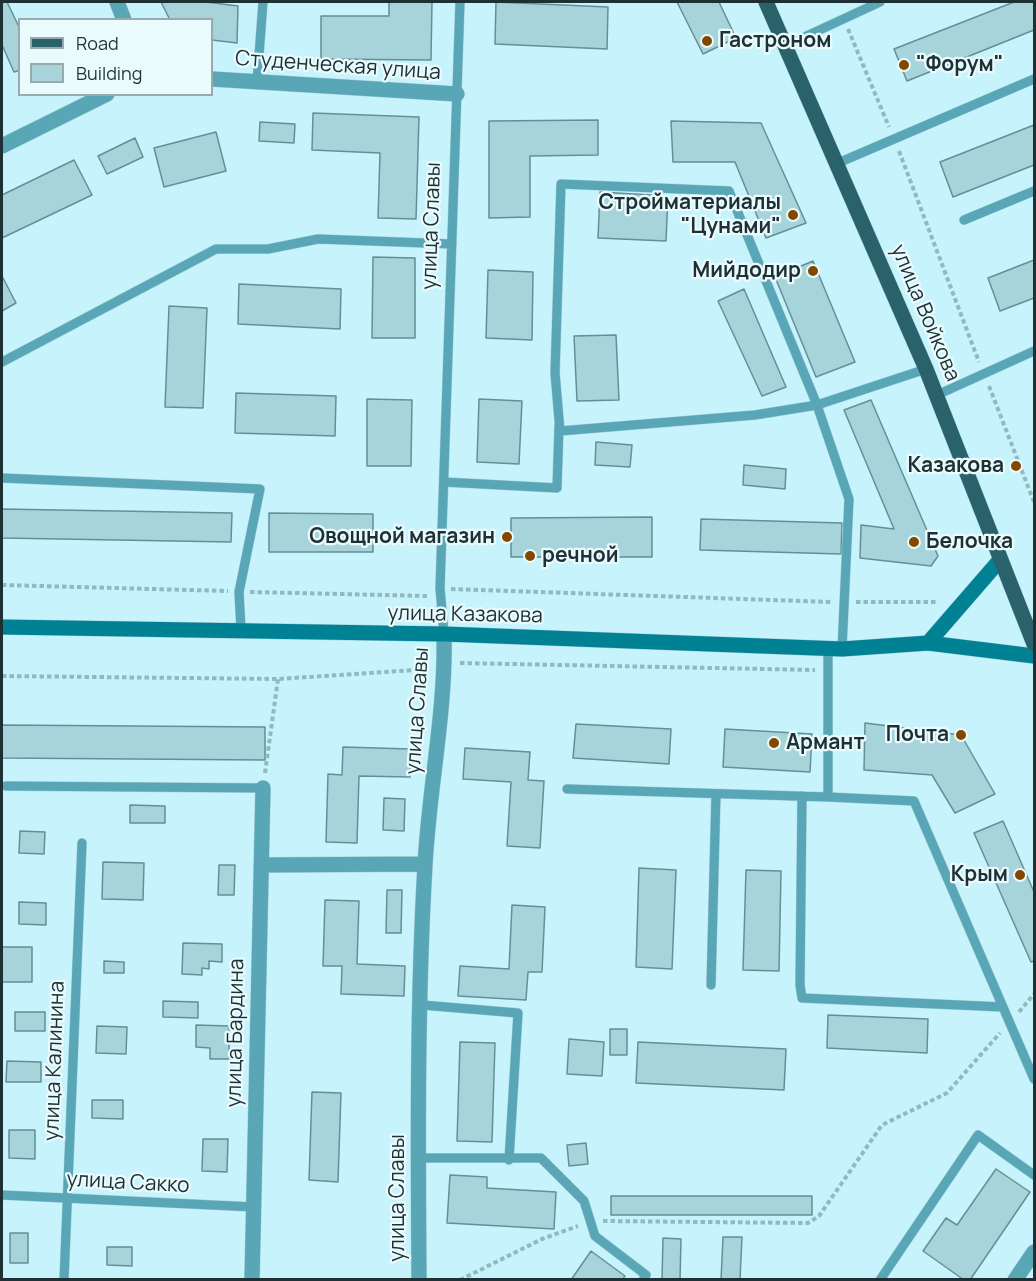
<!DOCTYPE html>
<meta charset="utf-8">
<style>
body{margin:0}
#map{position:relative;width:1036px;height:1281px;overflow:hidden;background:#c7f3fc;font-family:Manrope,sans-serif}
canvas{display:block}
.frame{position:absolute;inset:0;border:3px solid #1f3034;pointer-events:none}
.legend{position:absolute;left:18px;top:18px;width:195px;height:78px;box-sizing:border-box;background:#eafbfe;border:2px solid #99aaad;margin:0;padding:8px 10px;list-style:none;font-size:18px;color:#1f3034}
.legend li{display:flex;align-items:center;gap:12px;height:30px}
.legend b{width:30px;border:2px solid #99aaad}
</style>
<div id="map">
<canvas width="1036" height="1281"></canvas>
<div class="frame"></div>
<ul class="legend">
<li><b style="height:8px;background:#2a626c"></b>Road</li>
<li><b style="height:16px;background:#a7d3db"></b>Building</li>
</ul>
</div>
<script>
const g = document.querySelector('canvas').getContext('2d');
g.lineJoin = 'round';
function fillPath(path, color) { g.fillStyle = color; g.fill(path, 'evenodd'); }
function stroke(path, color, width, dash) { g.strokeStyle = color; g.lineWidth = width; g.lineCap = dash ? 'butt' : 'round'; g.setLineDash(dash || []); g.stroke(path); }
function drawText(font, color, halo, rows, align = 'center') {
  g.font = font + ' Manrope,sans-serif'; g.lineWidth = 4.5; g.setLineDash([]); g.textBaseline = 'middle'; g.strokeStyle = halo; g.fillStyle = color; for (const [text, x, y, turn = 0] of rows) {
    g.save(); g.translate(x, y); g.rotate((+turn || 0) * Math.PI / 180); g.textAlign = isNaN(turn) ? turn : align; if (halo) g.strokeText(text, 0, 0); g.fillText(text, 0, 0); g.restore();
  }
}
const building = new Path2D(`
 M2,2H7L20,29V70L14,72L2,45Z
 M161,2H206L238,6L237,43L212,40V20H170Z
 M389,2H432L431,60L321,59V16H389Z
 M496,2L608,7L607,49L495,44Z
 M677,2H719L736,38L703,54Z
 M1014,2H1034V30L907,81L894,49Z
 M313,113L419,117L416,219L378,218L380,153L312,150Z
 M598,120V155L530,156V217L489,218V121Z
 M671,121L761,123L806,223L766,238L735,162H673Z
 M260,122L295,124L294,143L259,141Z
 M1034,125V165L953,197L940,162Z
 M216,132L226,171L164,187L154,148Z
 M135,138L143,157L107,174L98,156Z
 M74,160L92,195L2,238V195Z
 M600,192L668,196L666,241L598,238Z
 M373,257L415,258V338H372Z
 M1034,260V298L1000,311L988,278Z
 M813,261L855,362L816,377L775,277Z
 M488,270L533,272L532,340L486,338Z
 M2,276L16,303L2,311Z
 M239,284L341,289L340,329L238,324Z
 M744,289L786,387L762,396L718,301Z
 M169,306L207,308L203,408L165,407Z
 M616,335L619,400L577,401L574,336Z
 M236,393L336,396L335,436L235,433Z
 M367,399L412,400L411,466H367Z
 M479,399L522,401L519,464L477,462Z
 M871,400L938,556L931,566L860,558L861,525L894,529L844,410Z
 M596,442L632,445L630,467L595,465Z
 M744,465L786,469L785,489L743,485Z
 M2,509L232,513L231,542L2,538Z
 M269,513L373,514V552H269Z
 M652,517V557H511V518Z
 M701,519L842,523L841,554L700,550Z
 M865,723L961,735L995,794L955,813L932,775L864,770Z
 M576,724L671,729L669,764L573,758Z
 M2,725L265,727V760L2,758Z
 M725,729L812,734L810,772L723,767Z
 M343,747L411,749L410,777L359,776L357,843L326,842L328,774L342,775Z
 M465,748L530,752L528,780L544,781L540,848L507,846L511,782L463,779Z
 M384,798L405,799L404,831L383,830Z
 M130,805L165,806V823H130Z
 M1003,821L1034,892V961L1031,962L974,833Z
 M20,831L45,832L44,854L19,853Z
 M103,862L144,863L143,900L102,899Z
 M219,865H235L234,895H218Z
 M639,868L676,870L672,969L636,967Z
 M746,870L781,871L779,971L743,970Z
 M387,890H402L401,933H386Z
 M325,900L359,901L357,964L405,966L404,996L341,994L342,966H323Z
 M19,902L46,903V925L19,924Z
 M512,905L545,907L542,972H528L526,1000L458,996L460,966L509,969Z
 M183,943L222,944V962L209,961V969L202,968V975L182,974Z
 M2,947H32V982H2Z
 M104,961L124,962V973H104Z
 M163,1001L198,1002V1018L163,1017Z
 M15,1012H45V1031H15Z
 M828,1015L928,1019L927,1053L827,1048Z
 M196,1025L229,1026V1059H210V1048L196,1047Z
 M97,1026L127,1027L126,1054L96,1053Z
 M610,1029H627V1055H610Z
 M569,1039L604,1042L602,1076L567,1074Z
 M460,1042L495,1043L492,1142L457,1141Z
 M638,1042L786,1049L784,1090L636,1083Z
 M7,1061L41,1062V1082H6Z
 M312,1092L341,1093L338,1182L309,1180Z
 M92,1100H123V1119L92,1118Z
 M9,1130H35V1159L9,1158Z
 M203,1139H228L227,1172L202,1171Z
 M586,1143L588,1164L569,1166L567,1145Z
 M996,1169L1030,1192L970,1280H964L923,1251L946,1218L957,1225Z
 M450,1175L487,1177V1188L556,1192L554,1229L447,1223Z
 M611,1196H812V1215H611Z
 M10,1233H28V1263H10Z
 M723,1237H742L740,1280H721Z
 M663,1238L681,1239L680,1280H662Z
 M107,1247H132V1266L107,1265Z
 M591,1251L625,1276L622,1280H571Z`);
fillPath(building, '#a7d3db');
stroke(building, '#658f97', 1.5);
const service = new Path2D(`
 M785,46L880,2
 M257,82L263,2
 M838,163L1034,79
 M964,220L1034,191
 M2,362L216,249H268L318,239L452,244
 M937,395L1034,351
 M2,478L260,489L239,592L241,629
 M444,482L557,488L559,426
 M444,634L440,588L460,2
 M828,649V797L914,801L1034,1079
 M842,649L849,499L817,405L729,191L561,184L555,373L560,431L755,415L817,405L926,369
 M6,786L263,788
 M567,789L828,797
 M802,796L800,985L802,998L1003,1007
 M711,985L716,794
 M422,1005L518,1013L509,1160
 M418,1158H541L584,1201L595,1236L646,1275L643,1280
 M2,1195L254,1207
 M64,1280L82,843
 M880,1280L978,1135L1034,1175`);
const minor = new Path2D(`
 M117,2L124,20
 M212,79L457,94
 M2,146L107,94
 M261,865L425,864
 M252,1280L263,788
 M419,1280C418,1142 417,1003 425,865C429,788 446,711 444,634
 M1015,1280L1034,1252`);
const secondary = new Path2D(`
 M2,627L444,634L842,649L928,643L1034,656
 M928,643L1000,560`);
const primary = new Path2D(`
 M766,2L926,369L1034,644`);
stroke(service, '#a9d0d8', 10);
stroke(minor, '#a9d0d8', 16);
stroke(secondary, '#a9d0d8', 16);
stroke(primary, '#a9d0d8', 16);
stroke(new Path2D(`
 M848,29L889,127
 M899,151L979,362
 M989,386L1034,502
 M2,585L228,591
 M451,589L831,602
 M250,592L428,596
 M856,602H936
 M460,663L815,670
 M2,676L278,679L429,669
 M265,773L278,679
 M1019,1012L1034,994
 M603,1221L808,1223L819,1216L882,1125L947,1093L1000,1033
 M460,1280L542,1239L578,1226`), '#94b8bf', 4, [4.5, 3]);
stroke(service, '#59a7b6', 9);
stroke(minor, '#59a7b6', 15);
stroke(secondary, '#008294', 15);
stroke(primary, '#2a626c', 15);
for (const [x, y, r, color] of [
 [707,41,6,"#824800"],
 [904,65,6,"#824800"],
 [793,215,6,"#824800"],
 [813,271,6,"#824800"],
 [1016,466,6,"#824800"],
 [507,537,6,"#824800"],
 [914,542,6,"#824800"],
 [530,556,6,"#824800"],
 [961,735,6,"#824800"],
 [774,743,6,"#824800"],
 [1020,875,6,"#824800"]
]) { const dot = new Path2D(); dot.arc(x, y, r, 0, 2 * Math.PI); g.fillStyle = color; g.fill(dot); stroke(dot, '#eafbfe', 2); }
drawText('bold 21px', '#1f3034', '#eafbfe', [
 ["Гастроном",719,41,"left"],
 ["\"Форум\"",916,65,"left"],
 ["Стройматериалы",781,203],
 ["\"Цунами\"",781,227],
 ["Мийдодир",801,271],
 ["Казакова",1004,466],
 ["Овощной магазин",495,537],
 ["Белочка",926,542,"left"],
 ["речной",542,556,"left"],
 ["Почта",949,735],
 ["Армант",786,743,"left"],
 ["Крым",1008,875]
], 'right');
drawText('21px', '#1f3034', '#eafbfe', [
 ["Студенческая улица",338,66,4],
 ["улица Славы",432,226,-88],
 ["улица Войкова",925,313,67],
 ["улица Казакова",465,615,1],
 ["улица Славы",418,711,-86],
 ["улица Бардина",236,1033,-89],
 ["улица Калинина",55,1061,-88],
 ["улица Сакко",128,1183,3],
 ["улица Славы",398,1198,-90]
]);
</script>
